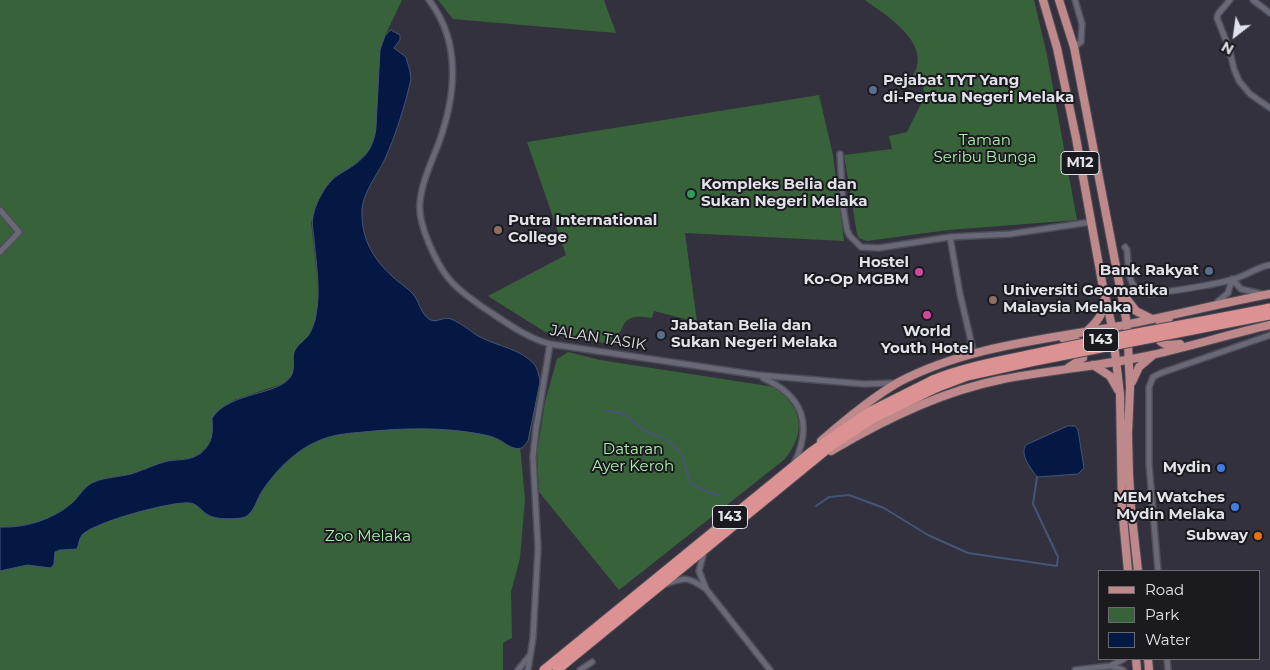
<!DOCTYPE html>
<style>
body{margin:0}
#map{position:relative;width:1270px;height:670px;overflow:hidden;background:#32313d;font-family:Montserrat,sans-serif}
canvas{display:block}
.legend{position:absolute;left:1098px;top:570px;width:162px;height:90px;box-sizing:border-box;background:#1a1a1f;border:1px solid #6a6a70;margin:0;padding:6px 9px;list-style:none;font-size:15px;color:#e2e2ea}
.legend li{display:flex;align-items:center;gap:10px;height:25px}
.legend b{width:25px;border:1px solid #6a6a70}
.north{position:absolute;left:1210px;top:10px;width:50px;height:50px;-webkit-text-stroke:4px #1a1a1f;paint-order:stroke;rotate:210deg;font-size:14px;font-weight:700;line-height:20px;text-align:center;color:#e2e2ea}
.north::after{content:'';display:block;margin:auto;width:18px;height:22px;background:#e2e2ea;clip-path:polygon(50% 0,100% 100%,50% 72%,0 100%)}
</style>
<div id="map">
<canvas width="1270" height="670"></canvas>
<ul class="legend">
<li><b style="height:6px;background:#bf888b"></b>Road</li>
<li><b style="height:14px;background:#38633a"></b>Park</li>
<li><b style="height:14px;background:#031944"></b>Water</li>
</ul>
<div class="north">N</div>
</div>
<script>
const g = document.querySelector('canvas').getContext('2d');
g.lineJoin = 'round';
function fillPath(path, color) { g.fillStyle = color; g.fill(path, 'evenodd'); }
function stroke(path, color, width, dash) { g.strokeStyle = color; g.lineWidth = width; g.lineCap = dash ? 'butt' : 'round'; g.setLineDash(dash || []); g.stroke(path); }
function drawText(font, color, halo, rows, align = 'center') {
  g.font = font + ' Montserrat,sans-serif'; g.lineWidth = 4; g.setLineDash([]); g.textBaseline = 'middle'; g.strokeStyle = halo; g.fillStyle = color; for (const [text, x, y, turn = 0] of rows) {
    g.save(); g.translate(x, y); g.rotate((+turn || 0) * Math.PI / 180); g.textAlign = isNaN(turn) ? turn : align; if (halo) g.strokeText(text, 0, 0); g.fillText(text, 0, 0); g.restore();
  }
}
fillPath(new Path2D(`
 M0,0H402L383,40L380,50L376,127L375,139L370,150L353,166L333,178L311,222L317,276L318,297L316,316L313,328L308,336L296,348L294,353V368L292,376L282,384L234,400L212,421C215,433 210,446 199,454C188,461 178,458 166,461C154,464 143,471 130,474C122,476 113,476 104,479C92,483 80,496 71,504C51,520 25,528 0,527Z
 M438,0H604L616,33L453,19Z
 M865,0H1034L1047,55L1077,220L948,230L867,241L859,238L857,234L844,155L892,149L889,136L907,132L925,96L923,87L910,80C912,76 916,71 917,66C924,38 884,14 865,0Z
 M819,95L833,155L844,241L685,233L697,322L654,311L652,318C623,313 625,322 615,345L545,332L488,296L566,255L527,142Z
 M568,352L600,360L775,387C802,409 807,431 785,459L619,590L539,492L537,453L545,402L557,359Z
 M332,398L518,425L525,499L520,558L511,592L512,638L503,643V670H0V547Z`), '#38633a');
const water = new Path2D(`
 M391,30L400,35V40L394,48L406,57L410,71L411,79C405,106 396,134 385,159C377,176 361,194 362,214C362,240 374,260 393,277C399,283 407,287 413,294C419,301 421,314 429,319C436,324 443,316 451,319C461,323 470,331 480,337C497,346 521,349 534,364C538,369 539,376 540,382L528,441L522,448C511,451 504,441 495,438C491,436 485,435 480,434C442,427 403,428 364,432C351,433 338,434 326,438C300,446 276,469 261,493C256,501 253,517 241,518C232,519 217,520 208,515C201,511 198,504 190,503C172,501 94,522 82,535C79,539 79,544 77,549L60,550L55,552L54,564L51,568L27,565L0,571V527C25,528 52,520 72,503C79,497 84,486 94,482C106,477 119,477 131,474C144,470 155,464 168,461C180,459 190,461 201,453C213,443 213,432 212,418C230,391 279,396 291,376C296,368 291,358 295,350C298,344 304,341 308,336C312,330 315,322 316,315C321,290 316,263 314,239C313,229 311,222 314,212C317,201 324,188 332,180C337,175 343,172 348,169C366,158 374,147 376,127L380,50L385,36Z
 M1068,426H1075L1078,430L1084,468L1078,474L1037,477C1031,468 1019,455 1026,445Z`);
fillPath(water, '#031944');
stroke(water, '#465576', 1);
stroke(new Path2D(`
 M604,411L618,412L627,416L645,431L666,439L681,453L690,482L695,486L720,496
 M816,506L829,497L849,495L884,508L928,535L968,553L1057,566L1058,557L1033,504L1037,477`), '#465576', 2);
const minor = new Path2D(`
 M429,0C462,43 456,96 438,145C431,163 422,182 420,202C417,223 436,263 449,279C458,290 470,298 481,306C503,320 524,337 550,344L758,375L864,384L894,383
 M1230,0L1218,14L1217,18L1229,48L1234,69L1239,81L1250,94L1270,108
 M1253,0L1270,13
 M1074,47L1081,42L1082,24L1075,0
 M840,154L843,206L847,230L850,236L861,247L879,248L950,237L1010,234L1091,222
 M0,210L19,232L0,252
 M950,237L960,294L974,354
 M1125,247L1127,250C1129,269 1126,291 1149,294C1177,290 1207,287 1234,279C1245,276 1260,266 1270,265
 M1232,279L1241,289L1262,294
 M1215,304L1228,293L1232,279
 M763,378C803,396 813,424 794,464
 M704,552L699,571L706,589L770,670
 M1158,571L1149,464V387L1153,377L1161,373L1270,335
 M666,584C685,577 689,577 706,589
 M1167,659L1168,670
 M1111,666L1123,670
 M518,670L530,655
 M528,670L533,638L538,548L533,457L536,429L550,344
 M580,670L592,662
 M1075,670L1110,666L1124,659`);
const primary = new Path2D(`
 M1043,0L1057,48L1076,138L1102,282L1112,327L1120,394L1122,508L1128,571
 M1059,0L1074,47L1127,324L1130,387L1128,434L1129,474L1131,508L1138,571
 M1122,293L1136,311L1152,319
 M1169,318C1155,323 1151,341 1168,345C1171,345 1177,344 1180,344
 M1087,331C1097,322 1103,315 1104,301
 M1063,338L1076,340L1083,348V358L1069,367
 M1093,365L1110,376L1118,390
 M1132,382L1139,367L1152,356
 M821,441C845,420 871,398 899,382C966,347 1041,340 1114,327C1167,317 1218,304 1270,294
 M831,451C883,420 940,392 999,380C1049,370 1102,366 1152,355C1192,346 1230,334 1270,325
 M1136,659L1137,670
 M1148,659L1149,670`);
const trunk = new Path2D(`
 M544,670L811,452L869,412L933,380
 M557,670L831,446L872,419L938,387`);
stroke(minor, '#4e4d57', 8);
stroke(primary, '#4e4d57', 10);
stroke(trunk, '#4e4d57', 11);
stroke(minor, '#696876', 5);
stroke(primary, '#bf888b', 8);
stroke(trunk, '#dc9292', 9);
const trunkBridge = new Path2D(`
 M933,380C965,367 1000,361 1033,354C1112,336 1191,324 1270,308
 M938,387L967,376L1035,361L1270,315`);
stroke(trunkBridge, '#4e4d57', 11, []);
stroke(trunkBridge, '#dc9292', 9);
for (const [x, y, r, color] of [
 [873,90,5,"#5c6f8a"],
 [691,194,5,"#2e9e5b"],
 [498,230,5,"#8d6e63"],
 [1209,271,5,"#5c6f8a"],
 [919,272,5,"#d1479c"],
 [993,300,5,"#8d6e63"],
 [927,315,5,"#d1479c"],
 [661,335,5,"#5c6f8a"],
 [1221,468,5,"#3f7fe0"],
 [1235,507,5,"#3f7fe0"],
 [1258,536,5,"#e8710a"]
]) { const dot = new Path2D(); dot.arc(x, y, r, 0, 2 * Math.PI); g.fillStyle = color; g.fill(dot); stroke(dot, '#1a1a1f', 2); }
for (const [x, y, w] of [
 [1080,163,38],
 [1101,340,35],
 [730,517,35]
]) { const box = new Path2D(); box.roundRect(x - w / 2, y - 11.5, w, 23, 4); g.fillStyle = '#1a1a1f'; g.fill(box); stroke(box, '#e2e2ea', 1); }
drawText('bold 14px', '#e2e2ea', null, [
 ["M12",1080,163],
 ["143",1101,340],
 ["143",730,517]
]);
drawText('bold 15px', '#e2e2ea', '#1a1a1f', [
 ["Pejabat TYT Yang",883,81],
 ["di-Pertua Negeri Melaka",883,98],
 ["Kompleks Belia dan",701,185],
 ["Sukan Negeri Melaka",701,202],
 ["Putra International",508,221],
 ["College",508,238],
 ["Hostel",909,263,"right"],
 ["Ko-Op MGBM",909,280,"right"],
 ["Bank Rakyat",1199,271,"right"],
 ["Universiti Geomatika",1003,291],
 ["Malaysia Melaka",1003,308],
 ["Jabatan Belia dan",671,326],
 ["Sukan Negeri Melaka",671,343],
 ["World",927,332,"center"],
 ["Youth Hotel",927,349,"center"],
 ["Mydin",1211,468,"right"],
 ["MEM Watches",1225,498,"right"],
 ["Mydin Melaka",1225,515,"right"],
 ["Subway",1248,536,"right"]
], 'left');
drawText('15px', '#aaf0ab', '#1a1a1f', [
 ["Taman",985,141],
 ["Seribu Bunga",985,158],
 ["Dataran",633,450],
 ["Ayer Keroh",633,467],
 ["Zoo Melaka",368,537]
]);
drawText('15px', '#e2e2ea', '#1a1a1f', [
 ["JALAN TASIK",598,338,9]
]);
</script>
